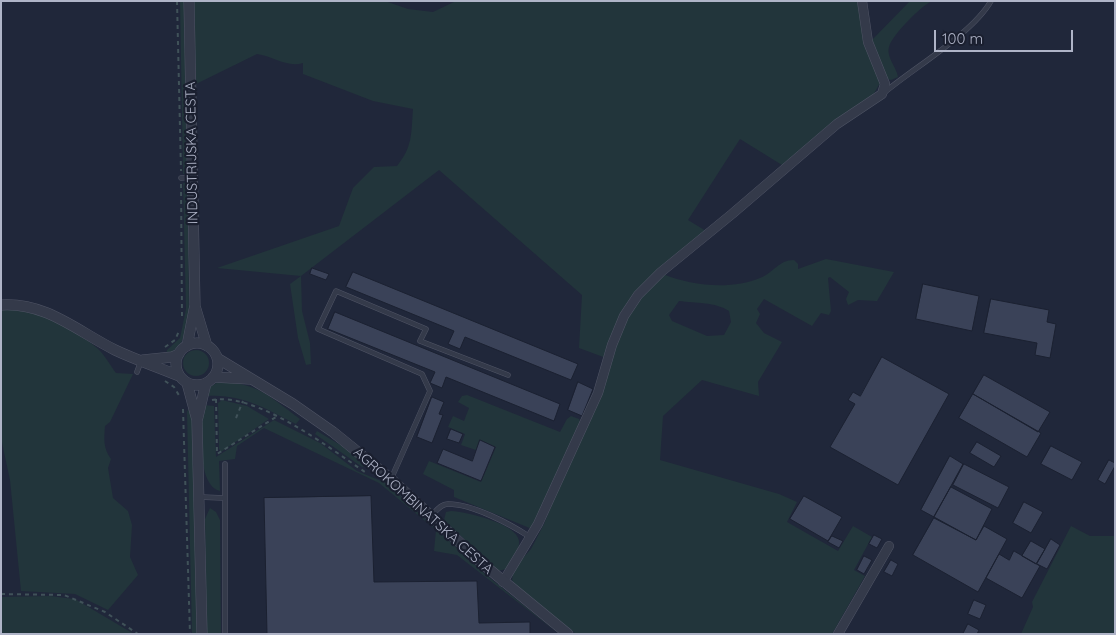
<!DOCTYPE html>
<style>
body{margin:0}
#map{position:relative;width:1116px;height:635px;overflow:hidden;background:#20273a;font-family:Quicksand,sans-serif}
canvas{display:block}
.frame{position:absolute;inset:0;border:2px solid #afb4c7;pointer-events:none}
.scale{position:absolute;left:934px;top:30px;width:139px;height:22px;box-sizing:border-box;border:2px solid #afb4c7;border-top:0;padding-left:6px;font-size:15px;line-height:18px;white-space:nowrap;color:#afb4c7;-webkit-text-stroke:4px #1a1f2f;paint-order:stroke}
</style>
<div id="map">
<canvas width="1116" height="635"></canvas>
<div class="frame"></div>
<div class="scale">100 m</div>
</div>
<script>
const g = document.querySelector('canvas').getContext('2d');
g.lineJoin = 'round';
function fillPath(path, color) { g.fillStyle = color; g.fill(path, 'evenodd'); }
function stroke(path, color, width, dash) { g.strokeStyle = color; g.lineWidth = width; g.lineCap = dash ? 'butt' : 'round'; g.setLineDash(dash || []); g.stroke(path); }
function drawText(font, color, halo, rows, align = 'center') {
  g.font = font + ' Quicksand,sans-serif'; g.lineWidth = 4.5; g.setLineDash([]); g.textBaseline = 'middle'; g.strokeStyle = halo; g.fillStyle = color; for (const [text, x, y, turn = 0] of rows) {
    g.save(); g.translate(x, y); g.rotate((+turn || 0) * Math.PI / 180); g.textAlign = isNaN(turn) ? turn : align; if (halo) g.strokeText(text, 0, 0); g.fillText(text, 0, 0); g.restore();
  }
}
fillPath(new Path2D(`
 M180,1H184L187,174H183Z
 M194,1H385L408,9L433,12L456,1H860L865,39L880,83L872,97L782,165L740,139L688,220L706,231L643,284L606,358L579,348L582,295L439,170L301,276L302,311L310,343L311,364L306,365L298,338L290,284L301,276L217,268L339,226L353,188L374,167L397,166C413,146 411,134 413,109L373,101L303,74V63C287,68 273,56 257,54L196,84Z
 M910,1H932C921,6 892,35 889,47C886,57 897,68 898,77L891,80L887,79L871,41Z
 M183,183H188L189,320C185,336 182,348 166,355L167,350L180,338L186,309Z
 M826,259L894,272L877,301L858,300L848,305L846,299L849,292L830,277L828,278L831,311L829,315L821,313L812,326L764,299L757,309L760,314L756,323L764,333L782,342L758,382L759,396L702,380L663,416L660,460L779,494L797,502L787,522L838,551L853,526L872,537L854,570L865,576L832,634H576L515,585L512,580L514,568L531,549L544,524L618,338L635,303L663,274C691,286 732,290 760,278C774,273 778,260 794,260L798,264V269ZM679,301C695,303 716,302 729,311L731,322L724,335L707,336L672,321L669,315Z
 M1,309C37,308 71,325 97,348C105,355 110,365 116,373L133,374L110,422L105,426C104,439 103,448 111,459L108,468L113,498L128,511L132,525L130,557L138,575L108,610L75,594L21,591L10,480L1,438Z
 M183 363a13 13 0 1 1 26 0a13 13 0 1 1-26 0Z
 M218,382C258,382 270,397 300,419L296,424C267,409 240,393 206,396L210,387Z
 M467,395L560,432L567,419L571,416L579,419L581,423L532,529L454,497V490L423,474L429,461L481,482L496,447L480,440L476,450L461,445L465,434L448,427L453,416L464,421L469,408L458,402L462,396Z
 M222,400L247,406L269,419L221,452L219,449L218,403Z
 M204,405L214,406L216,457L274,420L320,443L357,471L386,483L485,574L559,634L457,555L434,551L436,530L379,483L264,428L237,446L235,459L219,461L220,491C196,485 201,425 204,405Z
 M190,406L193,423L197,634H192L187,412Z
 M317,431L342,446L367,465L362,467L315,434Z
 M210,508L216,512L220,520L221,634H207L205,519Z
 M451,511C466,512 517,523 519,541C520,551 511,561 506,569L498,571L444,520L446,512Z
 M1071,526L1090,536H1115V634H1021L1033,607L1032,602Z
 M50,596L75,599L134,634H1V597Z`), '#22353b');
const building = new Path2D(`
 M312,268L329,274L326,280L310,274Z
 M353,272L578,364L571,380L465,337L460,349L448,344L454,331L346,287Z
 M923,284L979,296L972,331L916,319Z
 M991,299L1049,310L1047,322L1056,324L1050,358L1035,355L1037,343L984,333Z
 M335,312L560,404L554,421L446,377L442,388L430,383L435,372L328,329Z
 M882,357L949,394L898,485L830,447L855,404L848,400L853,392L860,396Z
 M984,375L1050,412L1038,432L973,394Z
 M578,382L593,389L582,416L568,410Z
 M973,394L1041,433L1027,457L959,418Z
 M432,397L444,402L439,414L443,415L432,443L417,437Z
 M451,429L463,434L459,443L447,439Z
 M480,440L495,447L481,481L437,463L443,449L472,461Z
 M977,442L1001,456L994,467L970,453Z
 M1051,446L1082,462L1072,480L1041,464Z
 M950,456L963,464L934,517L921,510Z
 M1109,460L1115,463V466L1105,484L1098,480Z
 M964,464L1009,487L998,508L953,485Z
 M951,487L992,509L976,540L934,517Z
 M371,496L374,582L477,581L479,623L530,622V634H267L264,498Z
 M804,496L842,517L828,541L790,519Z
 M1024,502L1043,512L1031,533L1013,523Z
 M934,518L976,540L984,526L1007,539L978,592L913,555Z
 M874,535L882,539L877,548L869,544Z
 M832,536L843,541L839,548L828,542Z
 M1051,539L1060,545L1047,569L1037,564Z
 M1031,541L1045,549L1036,564L1022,556Z
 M1014,551L1040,566L1022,598L986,578L999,554L1009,560Z
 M864,556L872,560L864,574L857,570Z
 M891,560L898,564L892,576L884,572Z
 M974,600L986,605L980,619L968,614Z
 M968,624L979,630L977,634H963Z`);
fillPath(building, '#3a4258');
stroke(building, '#1b2131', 1);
const service = new Path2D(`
 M885,92C915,67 973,33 991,1
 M181,178L191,177
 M137,372L141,361
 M391,479L430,391L422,374L318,329L336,291L426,329L420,341L508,375
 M199,497L225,498
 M432,515C437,510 441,504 448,504C473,504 510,524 530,537
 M225,634V464`);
const minor = new Path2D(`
 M503,582L538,524L598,393L612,345L624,316L638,295L661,272L732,214L837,124L882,94L885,84L868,42L862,1
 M838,634L889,546`);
const tertiary = new Path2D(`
 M1,305C46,302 77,331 115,350C136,360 158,367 179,376
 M195,306L207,346
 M176 364a21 21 0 1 1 42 0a21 21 0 1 1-42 0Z
 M187,346L195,305L189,1
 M217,358L293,404L333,432L391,479L484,565L568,634
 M143,360L172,357L179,354
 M213,377L249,379
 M187,383L197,420
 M202,634L197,421L206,383`);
stroke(service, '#4f5465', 5.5);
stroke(minor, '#4f5465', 10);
stroke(tertiary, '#4f5465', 11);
stroke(new Path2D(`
 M177,1L181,171
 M181,184L182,316
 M165,347L175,340L179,331
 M165,381L174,387L180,397
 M216,399L217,454L276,417
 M212,400C256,392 328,447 365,472L366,470
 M183,409L190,634
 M236,418L243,401
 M1,594L64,595L105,612L138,634`), '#405259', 2, [4, 4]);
stroke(service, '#343a4a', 4.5);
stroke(minor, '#343a4a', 9);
stroke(tertiary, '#343a4a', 10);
drawText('14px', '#afb4c7', '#1a1f2f', [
 ["INDUSTRIJSKA CESTA",192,153,-91],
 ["AGROKOMBINATSKA CESTA",423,511,42]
]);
</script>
